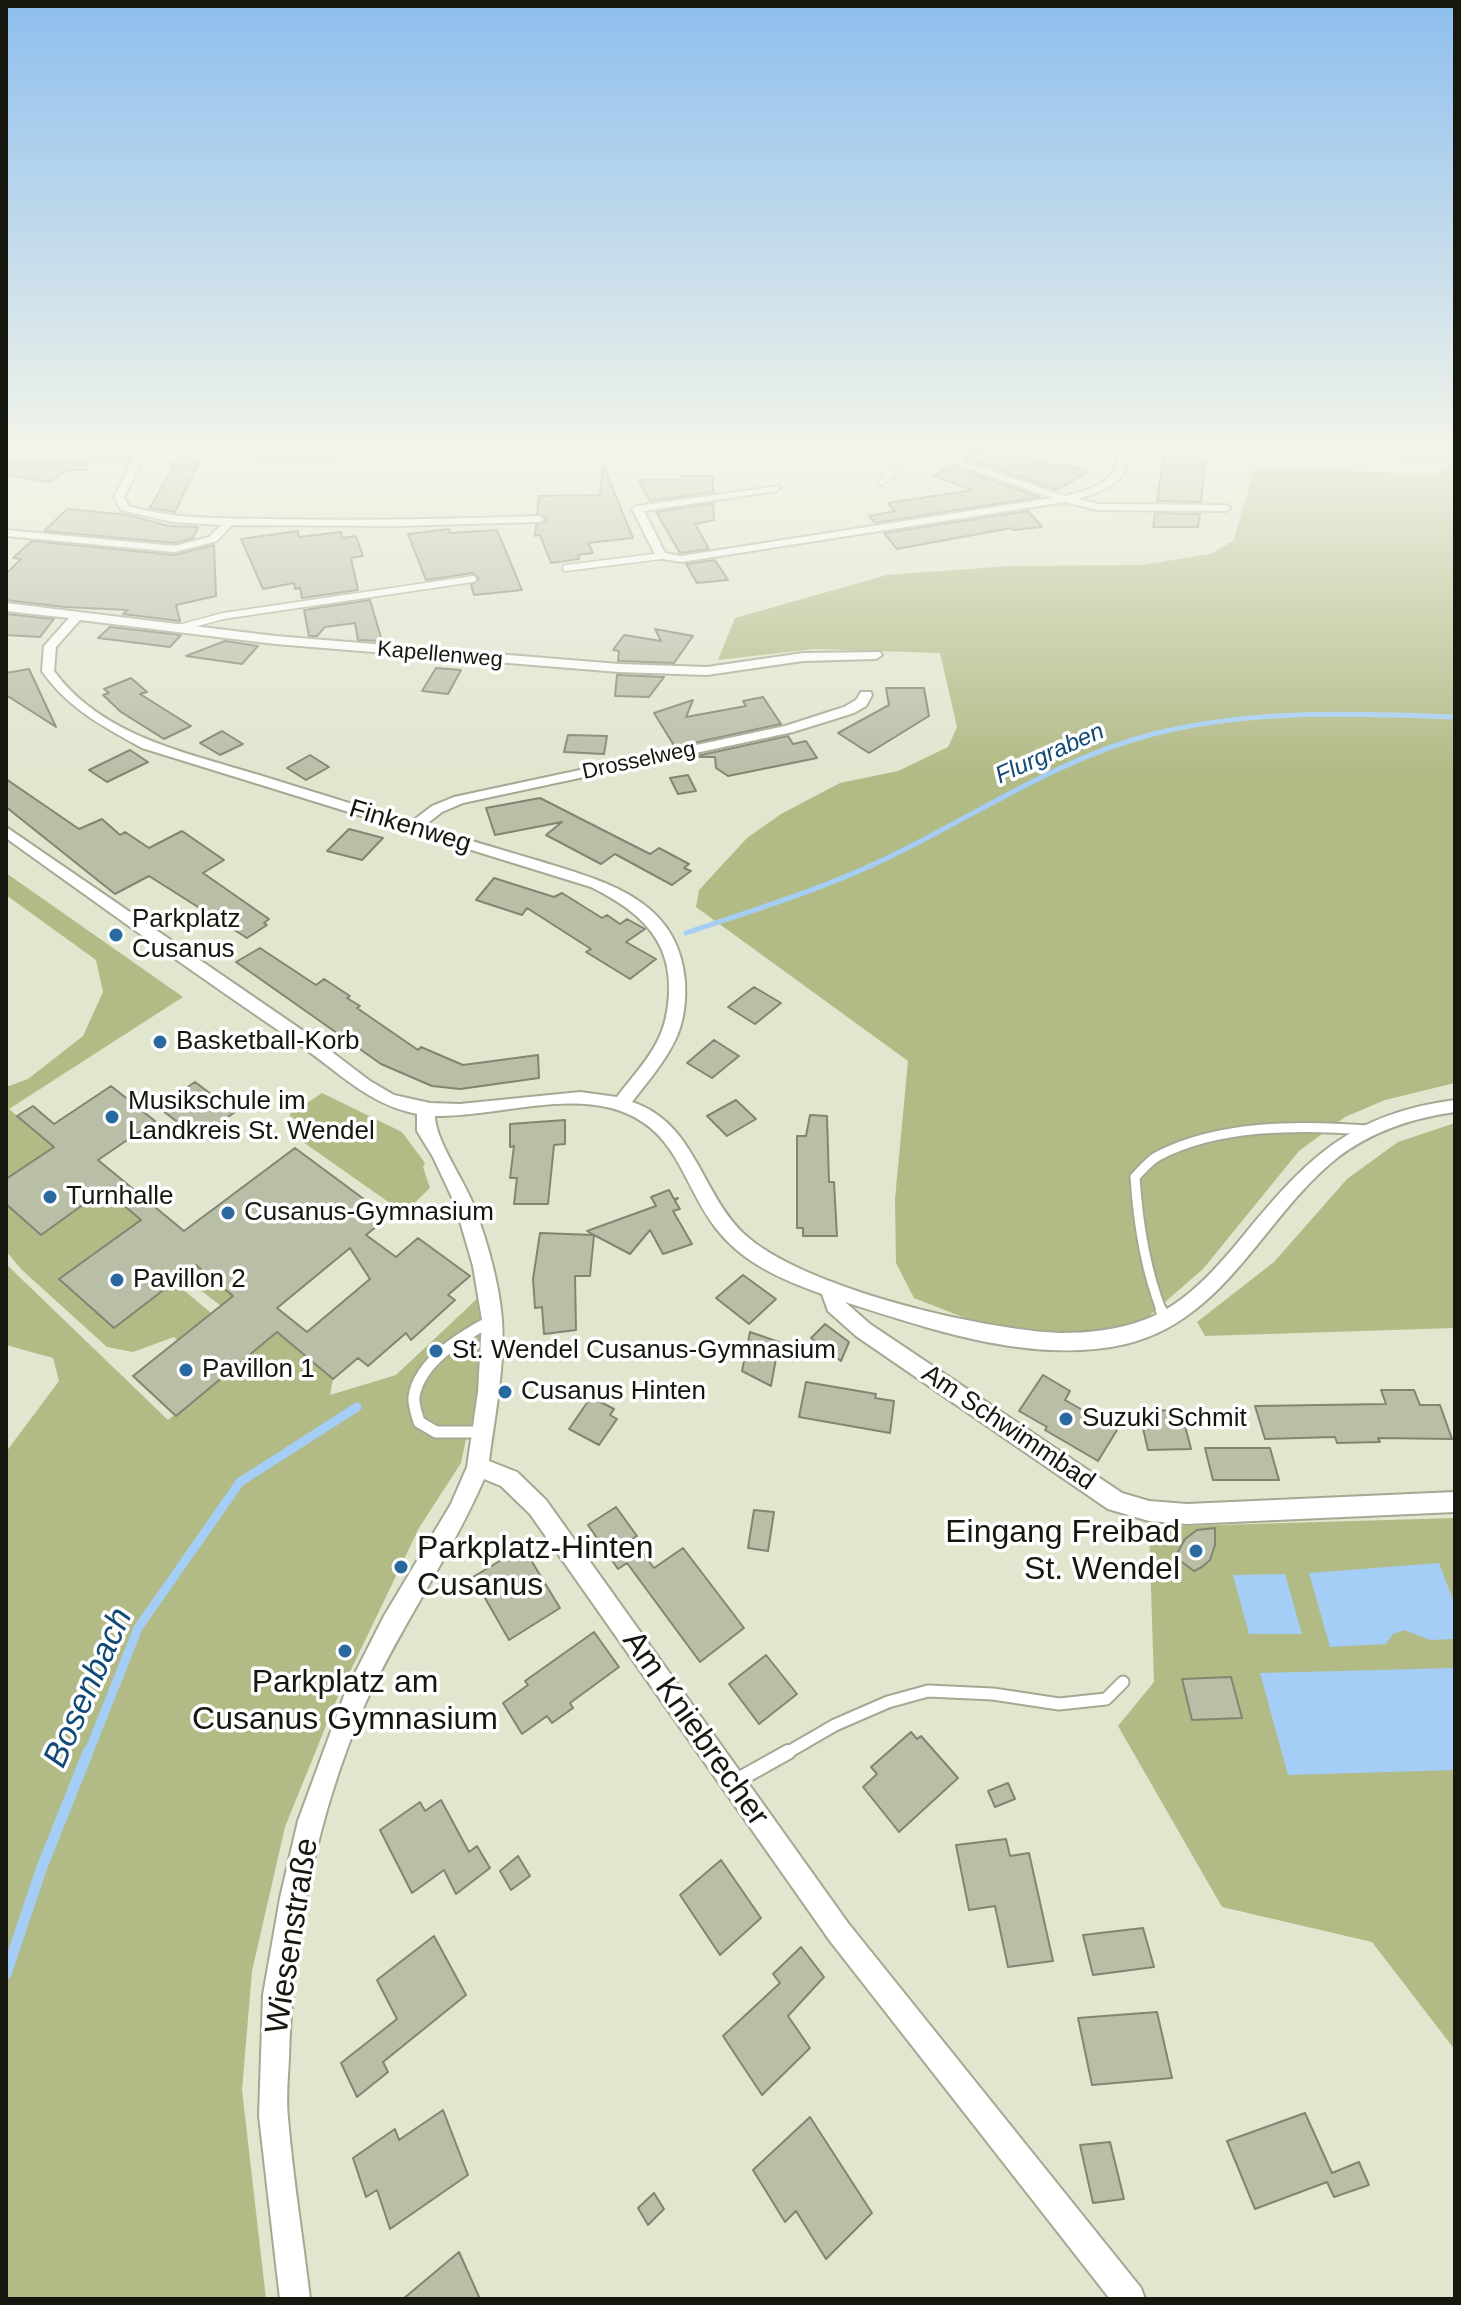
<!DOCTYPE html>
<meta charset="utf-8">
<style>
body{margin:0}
#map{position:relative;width:1461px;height:2305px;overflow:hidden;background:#e1e6cf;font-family:Arial,sans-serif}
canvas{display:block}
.frame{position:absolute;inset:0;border:8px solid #16170f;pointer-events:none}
</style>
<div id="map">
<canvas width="1461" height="2305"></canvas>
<div class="frame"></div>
</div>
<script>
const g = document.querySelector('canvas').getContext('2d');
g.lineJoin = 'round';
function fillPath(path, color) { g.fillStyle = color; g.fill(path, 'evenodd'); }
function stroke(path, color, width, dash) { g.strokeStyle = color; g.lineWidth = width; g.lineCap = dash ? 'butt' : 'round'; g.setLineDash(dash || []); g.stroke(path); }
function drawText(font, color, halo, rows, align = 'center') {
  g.font = font + ' Arial,sans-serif'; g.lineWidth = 7; g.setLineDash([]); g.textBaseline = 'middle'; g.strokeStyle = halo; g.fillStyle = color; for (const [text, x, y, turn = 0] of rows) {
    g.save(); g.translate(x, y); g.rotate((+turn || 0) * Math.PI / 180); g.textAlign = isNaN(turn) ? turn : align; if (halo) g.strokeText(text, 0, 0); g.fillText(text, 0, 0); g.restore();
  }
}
fillPath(new Path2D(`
 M1455,461V1083L1385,1100L1345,1117L1299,1151L1203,1269L1141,1323L1107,1334L993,1329L914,1298L896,1263L895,1199L908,1061L696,907L699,890L747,838L781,814L840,783L898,771L948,747L957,727L940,653L814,649L718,660L735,618L887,575L1009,566L1142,565L1210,554L1233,541L1255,467L1437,474Z
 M6,873L183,997L9,1109L54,1147L6,1179V1087L28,1079L83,1036L103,992L96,960L6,895Z
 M322,1093L402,1132L425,1163L423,1167L430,1188L404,1213L303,1142L314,1133L289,1115Z
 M1455,1123V1328L1205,1336L1197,1322L1274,1262L1347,1179L1398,1142Z
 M105,1189L141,1220L60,1279L114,1328L174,1282L211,1313L177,1340L174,1337L133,1352L107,1347L22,1270L6,1251V1204L41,1234Z
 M172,1245L250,1311L239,1320L181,1275Z
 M6,1264L168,1420L255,1351L260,1318L333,1379L330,1395L396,1375L480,1296L484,1362L474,1425H469L461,1463L419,1528L336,1701L285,1827L252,1971L242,2090L266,2299H6V1452L59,1381L53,1358L6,1345Z
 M1455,1518V2050L1372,1942L1222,1907L1118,1726L1154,1682L1149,1527Z`), '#b2ba86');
fillPath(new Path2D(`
 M1439,1563L1455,1605V1639L1430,1640L1404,1630L1393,1634L1386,1644L1330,1647L1309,1573Z
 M1285,1574L1302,1634H1249L1233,1575Z
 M1455,1668V1770L1288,1775L1260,1673Z`), '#a5cef6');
stroke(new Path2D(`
 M686,933C753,910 821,890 885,859C974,817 1056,759 1153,734C1252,709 1355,713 1455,717`), '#a5cef6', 5);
stroke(new Path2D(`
 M88,1754L138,1628L240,1482L357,1407`), '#a5cef6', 9);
stroke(new Path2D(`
 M6,1974L42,1867L88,1752`), '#a5cef6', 11);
const building = new Path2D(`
 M974,452L1003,460L1014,453L1057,468L1063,464L1088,471L1058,490L964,458Z
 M1164,455L1205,460L1201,502L1157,501Z
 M177,459H201L175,512L150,508Z
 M87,461V470H68L50,482L6,475V463Z
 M603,465L633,538L588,543L593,553L578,555L579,559L551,563L540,535L535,536L536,525L547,520L537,513L539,496L600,495Z
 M950,466L1040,497L875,523L869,516L895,511L888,503L973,490L933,476Z
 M680,476H713V492L650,501L638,480H680Z
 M713,503L714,520L695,524L709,549L680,553L656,512Z
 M67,509L128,515L168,526L198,527L193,538L175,543L44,531Z
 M1028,511L1042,527L1013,530L1011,528L897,549L884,533Z
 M1155,513L1200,514L1198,527H1153Z
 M449,529L450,533L497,530L522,590L474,595L471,585L479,579L473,573L426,580L408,534Z
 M298,531L299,537L341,532L342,538L356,536L363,556L351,558L358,590L302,598L300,588L295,589L294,583L263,589L241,539Z
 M32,541L175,555L214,545L216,596L176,605L180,621L123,614L128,610L64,607L6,600V574L21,559L13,558Z
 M715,560L728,580L697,583L686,564Z
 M370,600L382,641L358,640L355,623L325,627L317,636H309L304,610Z
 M6,614L54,619L40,637L6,635Z
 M110,627L181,635L170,647L98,638Z
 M655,629L693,636L674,663L618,661L619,651L613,650L624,635L661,641Z
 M225,641L258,646L242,664L186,656Z
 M436,668L461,670L448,694L422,691Z
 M29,669L56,727L6,695V673Z
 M617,675H619L664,677L649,697L615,696Z
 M131,678L147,692L140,694L191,726L164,739L121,712L103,695L109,693L104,689Z
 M886,688H924L929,716L869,753L838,733L889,705Z
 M763,697L781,724L675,747L654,713L693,700L686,717L746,706L743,701Z
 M222,731L243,744L220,755L200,743Z
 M568,735L607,736L604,754L564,752Z
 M788,736L793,744L806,741L817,758L728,776L716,768L715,757H692Z
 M130,750L148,762L107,782L89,770Z
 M310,755L329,767L306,780L287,768Z
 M688,775L696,791L678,794L670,778Z
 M6,779L79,829L102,819L120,835L125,832L149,848L182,831L224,860L203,873L269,919L264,923L267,925L247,938L149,876L115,894L6,807Z
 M540,798L650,854L659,848L689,864L684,868L691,871L672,885L615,854L601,864L546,835L562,822L495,835L486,808Z
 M349,829L383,838L362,860L327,851Z
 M494,878L554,897L562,893L602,918L607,915L620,924L627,919L645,929L626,942L656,959L630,979L586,952L591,949L527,908L522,915L476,900Z
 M260,948L316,985L324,979L350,996L347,998L360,1006L357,1008L418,1050L421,1047L463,1065L538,1055L539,1078L460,1089L432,1086L381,1064L236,962Z
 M754,987L781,1003L755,1024L728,1007Z
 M714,1040L739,1056L712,1078L687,1063Z
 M195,1082L235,1112L198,1138L158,1107Z
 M111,1086L155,1121L98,1160L184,1231L295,1148L388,1217L366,1235L396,1257L418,1238L470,1276L448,1295L455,1300L411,1340L406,1333L368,1366L358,1358L333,1379L277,1332L176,1416L133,1376L233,1296L196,1265L114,1328L59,1279L141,1220L105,1189L41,1235L6,1204V1179L54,1147L17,1116L33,1106L54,1124ZM350,1248L370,1279L307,1332L277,1308Z
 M736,1100L756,1119L727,1136L707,1116Z
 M810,1115L827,1116L829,1182H834L837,1236H803V1228H797V1136H806Z
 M565,1120V1144L554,1145L548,1204H514L517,1178H510L514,1146L510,1147V1124Z
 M669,1190L674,1199L678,1198L675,1201L680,1209L673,1211L692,1244L663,1254L650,1230L630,1254L594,1235L590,1276H575L576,1330L544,1334L542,1307L535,1308L533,1279L540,1233L594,1235L587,1231L656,1206L651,1197Z
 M743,1275L776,1299L749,1324L716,1298Z
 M825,1324L849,1342L841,1361L811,1338Z
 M750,1332L779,1342L771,1386L742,1371Z
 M1043,1375L1070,1391L1065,1400L1117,1430L1098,1461L1045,1430L1047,1427L1019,1411Z
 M806,1382L876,1394L875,1398L894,1401L890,1433L799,1417Z
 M1381,1390H1414L1420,1405H1440L1452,1439L1378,1438L1380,1442L1337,1443L1335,1437L1265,1439L1255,1406L1386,1404Z
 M591,1397L614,1409L610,1415L617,1419L599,1445L569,1429Z
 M1181,1410L1191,1449L1148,1450L1139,1411Z
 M1205,1448H1270L1279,1480H1213Z
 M616,1507L637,1536L632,1539L654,1568L683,1548L744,1628L700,1662L627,1563L618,1569L588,1525Z
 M754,1510L774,1512L768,1551L748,1548Z
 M1215,1528V1545L1210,1560L1202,1567L1194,1571L1175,1557L1185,1539L1197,1530Z
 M523,1547L560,1608L509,1640L473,1577Z
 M594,1632L619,1667L570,1703L573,1708L552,1723L547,1716L522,1734L503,1703L528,1685L525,1681Z
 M766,1655L797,1694L759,1724L729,1684Z
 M1231,1677L1242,1718L1192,1720L1182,1679Z
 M911,1732L917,1739L921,1736L958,1778L899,1832L863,1787L877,1774L871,1767Z
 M1008,1783L1015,1799L995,1807L988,1791Z
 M441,1800L469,1852L477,1846L490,1868L456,1894L444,1870L412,1893L380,1830L420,1802L425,1811Z
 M1006,1839L1010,1856L1029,1853L1053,1961L1008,1967L995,1906L969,1910L956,1845Z
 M518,1856L530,1876L511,1890L500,1871Z
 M721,1860L761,1918L720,1955L680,1895Z
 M1143,1928L1154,1967L1093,1975L1083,1935Z
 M434,1936L466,1995L383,2062L388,2072L357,2097L341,2063L397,2019L377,1980Z
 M801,1947L824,1977L788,2016L810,2048L762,2095L723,2036L780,1983L773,1974Z
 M1157,2012L1172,2078L1092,2085L1078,2018Z
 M443,2110L468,2175L390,2229L377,2190L366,2197L353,2158L395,2129L399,2140Z
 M1305,2113L1332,2173L1359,2162L1369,2185L1334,2197L1327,2182L1255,2209L1227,2141Z
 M810,2117L872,2213L826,2259L796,2211L785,2222L753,2170Z
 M1110,2142L1124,2199L1093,2203L1080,2145Z
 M654,2193L664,2209L648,2225L638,2208Z
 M459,2252L480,2299H403Z`);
fillPath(building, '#b9bea7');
stroke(building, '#828671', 2);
const serviceFar3 = new Path2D(`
 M929,452L1062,498
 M882,482L912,452
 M566,568L661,556
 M179,628L223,616L473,579`);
const serviceFar2 = new Path2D(`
 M1162,1312C1145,1269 1138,1223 1135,1177C1142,1170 1149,1161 1158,1156C1219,1124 1302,1125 1368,1130`);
const serviceFar1 = new Path2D(`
 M1161,1310L1166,1322
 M482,1432H436L419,1422C417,1414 413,1405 414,1397C419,1362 461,1337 489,1322
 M785,1754L835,1725L888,1702L928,1691L993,1694L1059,1704L1106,1699L1123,1682`);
const service = new Path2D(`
 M736,1781L788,1752`);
const minor = new Path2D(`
 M136,452H146L124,497L129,506C175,520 222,518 269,519C359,521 449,519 539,516L544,519L539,522L396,526L232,525L217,541L175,552L6,536V530L175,546L209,537L221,525L172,522L121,510L114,497Z
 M1116,452H1126C1132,482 1102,492 1078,499L1098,504L1226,505L1231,508L1226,511L1098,510L1065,502L681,562L657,558L632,509L637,506L779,486L780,488L775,491L644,511L665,553L681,556L1065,496C1089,490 1122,482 1116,452Z
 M6,603L275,636L619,664L707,667L803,653L880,652L882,655L876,659L803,661L707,675L619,672L275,644L80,620L56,647L54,671C101,736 187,753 259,775C309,791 360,806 411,822L432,806L454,797L785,726L844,707L856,700L861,692H871L872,695L866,706L854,713L793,732L463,803L442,812L424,826C461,838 499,849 536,860C603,881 679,898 685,982C686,1000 684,1020 677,1036C666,1061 648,1081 632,1102C695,1123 700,1191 743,1233C799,1287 981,1330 1061,1333C1089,1333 1117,1330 1144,1320C1185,1305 1217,1268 1244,1235C1308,1157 1351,1114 1455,1100V1112C1412,1118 1372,1131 1337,1158C1263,1217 1226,1320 1126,1344C1033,1365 933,1330 845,1302L870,1324L1122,1493L1149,1501L1187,1504L1455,1492V1512L1187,1524L1149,1521L1108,1509L856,1336L828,1311L822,1294C782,1280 741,1262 715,1227C680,1180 677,1126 611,1108C555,1094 492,1117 435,1116C435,1140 464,1180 474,1206C487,1241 499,1282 502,1320C505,1366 495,1415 489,1461L517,1472L546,1500L848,1923L1141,2288L1145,2299H1110L830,1941L530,1514L501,1486L484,1479C450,1557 400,1627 365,1704C317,1815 292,1938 289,2058C288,2078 286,2099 288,2118C293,2179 303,2239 310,2299H280L259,2116L263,1995L280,1898L298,1821L345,1693L384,1616L451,1504L467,1467L478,1392L482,1320L473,1266L455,1204L433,1157L417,1131V1114C367,1104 338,1071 297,1043C199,977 102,907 6,838V827L315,1039L370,1081L394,1095L430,1103L460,1104L580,1092L617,1097C630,1079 647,1062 657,1042C665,1027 668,1011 669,994C672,938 637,910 591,887L142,748C104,727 67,708 42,671L44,646L69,618L6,611Z`);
const tertiary = new Path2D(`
 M6,452H151L145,456L6,460Z
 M246,452H345L339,456H252Z
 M1391,452H1455V458L1397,456Z`);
stroke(serviceFar3, '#a5a993', 9);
stroke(serviceFar2, '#a5a993', 13);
stroke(serviceFar1, '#a5a993', 15);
stroke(service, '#a5a993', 18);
stroke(minor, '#a5a993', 4);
stroke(tertiary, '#a5a993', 4);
stroke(serviceFar3, '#fff', 6);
stroke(serviceFar2, '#fff', 9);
stroke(serviceFar1, '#fff', 11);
stroke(service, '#fff', 14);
fillPath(minor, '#fff');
fillPath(tertiary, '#fff');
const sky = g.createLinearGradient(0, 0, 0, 774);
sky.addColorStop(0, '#8dbeee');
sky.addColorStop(0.58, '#f2f4e9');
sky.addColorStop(1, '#f2f4e900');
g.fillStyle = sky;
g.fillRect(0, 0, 1461, 774);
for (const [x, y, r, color] of [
 [116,935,8,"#2a699f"],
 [160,1042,8,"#2a699f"],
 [112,1117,8,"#2a699f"],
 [50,1197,8,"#2a699f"],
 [228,1213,8,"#2a699f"],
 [117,1280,8,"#2a699f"],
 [436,1351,8,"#2a699f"],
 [186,1370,8,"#2a699f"],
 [505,1392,8,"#2a699f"],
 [1066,1419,8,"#2a699f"],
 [1196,1551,8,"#2a699f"],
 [401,1567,8,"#2a699f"],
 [345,1651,8,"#2a699f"]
]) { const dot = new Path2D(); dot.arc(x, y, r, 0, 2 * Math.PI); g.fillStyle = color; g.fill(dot); stroke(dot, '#fff', 3); }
drawText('22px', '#16170f', '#fff', [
 ["Kapellenweg",440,655,5],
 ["Drosselweg",639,761,-12]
]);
drawText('italic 24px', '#124a77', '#fff', [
 ["Flurgraben",1050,754,-24]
]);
drawText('26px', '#16170f', '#fff', [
 ["Finkenweg",410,827,17],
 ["Am Schwimmbad",1008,1428,34]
]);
drawText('26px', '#16170f', '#fff', [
 ["Parkplatz",132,920],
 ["Cusanus",132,950],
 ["Basketball-Korb",176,1042],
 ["Musikschule im",128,1102],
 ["Landkreis St. Wendel",128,1132],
 ["Turnhalle",66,1197],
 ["Cusanus-Gymnasium",244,1213],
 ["Pavillon 2",133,1280],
 ["St. Wendel Cusanus-Gymnasium",452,1351],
 ["Pavillon 1",202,1370],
 ["Cusanus Hinten",521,1392],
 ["Suzuki Schmit",1082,1419]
], 'left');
drawText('32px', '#16170f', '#fff', [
 ["Eingang Freibad",1180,1533],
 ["St. Wendel",1180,1570],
 ["Parkplatz-Hinten",417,1549,"left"],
 ["Cusanus",417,1586,"left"],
 ["Parkplatz am",345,1683,"center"],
 ["Cusanus Gymnasium",345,1720,"center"]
], 'right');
drawText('32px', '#16170f', '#fff', [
 ["Am Kniebrecher",695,1729,55],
 ["Wiesenstraße",293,1936,-81]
]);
drawText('italic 34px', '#124a77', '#fff', [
 ["Bosenbach",89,1688,-66]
]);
</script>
